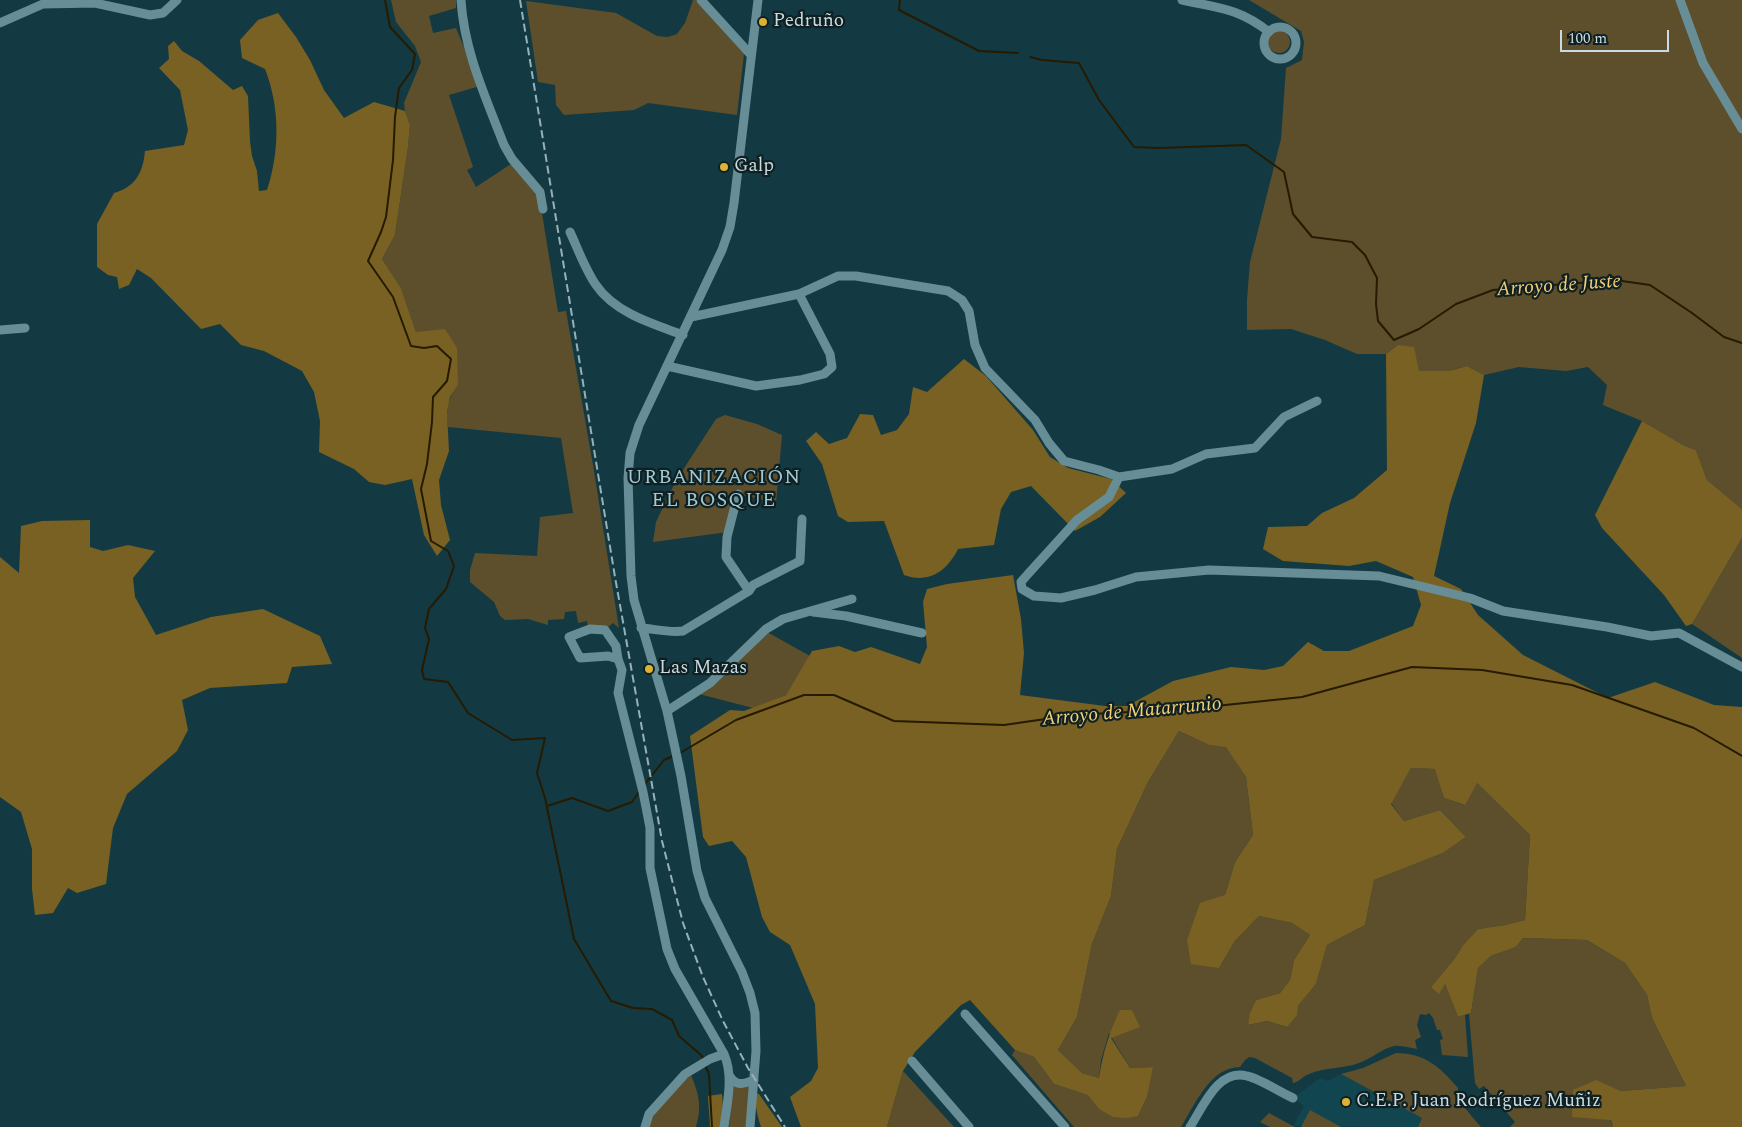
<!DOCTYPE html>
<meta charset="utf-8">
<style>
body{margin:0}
#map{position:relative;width:1742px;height:1127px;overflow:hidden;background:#133a42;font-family:Spectral,serif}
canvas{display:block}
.scale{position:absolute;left:1560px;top:30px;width:109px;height:22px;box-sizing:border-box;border:2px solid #c7dbe0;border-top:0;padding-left:6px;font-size:15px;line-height:18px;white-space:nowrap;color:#c7dbe0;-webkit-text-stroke:4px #0f1f22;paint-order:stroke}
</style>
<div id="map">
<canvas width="1742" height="1127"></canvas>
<div class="scale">100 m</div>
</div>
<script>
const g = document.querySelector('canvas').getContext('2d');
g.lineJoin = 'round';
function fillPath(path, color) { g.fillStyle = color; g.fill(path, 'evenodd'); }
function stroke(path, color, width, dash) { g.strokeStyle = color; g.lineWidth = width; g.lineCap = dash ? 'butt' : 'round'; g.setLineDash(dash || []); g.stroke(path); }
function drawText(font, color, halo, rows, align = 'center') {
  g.font = font + ' Spectral,serif'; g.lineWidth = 4.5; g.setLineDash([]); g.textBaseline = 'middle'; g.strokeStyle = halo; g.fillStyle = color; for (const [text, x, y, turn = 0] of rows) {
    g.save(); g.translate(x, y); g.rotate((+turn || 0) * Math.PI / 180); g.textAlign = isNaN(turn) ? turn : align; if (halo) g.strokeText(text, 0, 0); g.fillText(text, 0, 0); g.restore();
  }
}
fillPath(new Path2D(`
 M1341,1074L1423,1118L1418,1127L1293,1126L1304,1106L1293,1098L1317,1080L1322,1078L1327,1081Z`), '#114650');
fillPath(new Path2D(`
 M391,0H456V8L429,16L433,33L456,28L480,86L449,95L473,167L467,170L476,187L511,164L539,195L558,312L566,311L593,465L619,628L613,623L607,628L588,626L587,621L578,623L576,611L565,612L564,619L548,620V625L528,619L505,620L500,616L494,602L470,582V570L475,553L537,556L540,517L573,513L561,438L448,427C446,409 447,400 458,385L416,332L401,288L382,259L395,235L408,147L410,125L405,111L404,103L421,62L415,46L396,22Z
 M693,0H696L744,54L737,115L648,103L634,110L564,115L556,105L555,85L538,82L526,1L616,13L657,36L668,37L677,34L685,23Z
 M1249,0H1742V509L1707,480L1696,450L1685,446L1642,421L1603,405L1607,385L1588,367L1566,371L1519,367L1484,375L1467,366L1449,371H1419L1398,345L1386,354H1357L1325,340L1291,329L1247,330V300L1250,262L1281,139L1286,68L1302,60L1304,42L1301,31Z
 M1268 42a11 11 0 1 1 22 0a11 11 0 1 1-22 0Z
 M725,415L757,424L782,435L776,503L738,494L728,532L653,542L656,522L670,492L688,462L716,419Z
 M1742,538V658L1692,624Z
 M767,632L810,656L786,695L753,708L699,694C726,678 746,654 767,632Z
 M1179,731L1209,745L1226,746L1246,777L1253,835L1235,862L1225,895L1219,968L1235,941L1259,916L1292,923L1310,935L1294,960L1290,980L1280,993L1256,1000L1248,1025L1267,1021L1287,1027L1298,1006L1316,984L1327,945L1365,925L1374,880L1443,853L1466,837L1440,810L1404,821L1391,803L1411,768L1436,769L1444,798L1464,805L1476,782L1530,835L1525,920L1505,925L1478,929L1463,945L1455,958L1431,987L1445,984L1458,1017L1465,1015L1468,1057L1442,1055L1440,1040L1443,1039L1440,1030H1437L1433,1018L1429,1013L1426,1015L1420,1014L1417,1025L1421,1037L1415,1040L1417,1049C1410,1048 1401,1045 1394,1046C1381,1049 1371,1059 1359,1063C1343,1069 1325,1067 1309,1074C1303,1076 1299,1082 1293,1083L1292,1078L1255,1058L1249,1057L1245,1060L1240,1067C1210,1067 1195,1105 1181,1127H1074L1012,1055L1015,1050L1034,1057L1054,1084L1089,1095L1099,1109L1138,1116L1147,1097L1152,1067L1130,1068L1109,1033L1101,1060L1099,1078L1082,1073L1058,1050L1077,1017L1092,944L1111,896L1117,849L1148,782Z
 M1523,938L1587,940L1625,963L1647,995L1652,1018L1686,1086L1621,1091L1596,1081L1613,1127H1510L1515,1122L1484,1086L1479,1089L1475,1083L1469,1014L1471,1013L1478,968L1491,956L1516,947Z
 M1396,1053C1425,1053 1440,1067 1458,1088C1457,1102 1472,1116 1481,1127H1418L1422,1118L1341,1074L1363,1068Z
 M903,1071L954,1127H887Z
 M691,1075C699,1095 702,1106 696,1127H647C656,1107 674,1089 691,1075Z
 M733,1085L749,1086L747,1127H729Z
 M1310,1110L1341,1127H1301Z
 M1269,1113L1293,1126L1294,1127H1270L1260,1122Z`), '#5d4f2c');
fillPath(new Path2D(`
 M278,13L296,37L310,60L324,90L344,118L374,102L405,111L410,125L408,147L395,235L382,259L401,288L416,332L445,329L457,348L458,385L450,397L447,412L449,451L439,480L441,505L450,540L437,556L424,535L412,479L385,485L369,482L354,469L319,452L320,421L314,392L302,371L264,351L241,345L220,324L201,329L151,278L137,269L129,285L119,289L117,277L108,275L97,267V224L114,193C136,187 143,172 145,151L184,145L188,130L180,90L159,68L169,59L168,46L174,41L182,51L199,61L233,90L242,86L248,96L250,141L252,156L257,171L259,191L267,190C280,151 280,107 265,69L242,58L240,40L258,20Z
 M1398,345L1414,347L1419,371H1449L1467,366L1484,375L1476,423L1450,503L1434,576L1461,589L1478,615L1523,655L1608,698L1655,682L1714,705L1742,707V1127H1613L1611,1120L1572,1117L1573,1090L1596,1080L1621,1091L1686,1086L1652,1018L1647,995L1625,963L1587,940L1523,938L1516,947L1491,956L1478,968L1471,1013L1458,1017L1445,984L1439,994L1431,987L1455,958L1463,945L1478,929L1505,925L1525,920L1530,835L1477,783L1465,805L1444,798L1435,769L1411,768L1391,804L1404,821L1440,810L1466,837L1443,853L1374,880L1365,925L1327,945L1316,984L1298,1006L1297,1015L1287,1027L1267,1021L1248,1025L1250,1013L1256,1000L1280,993L1290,980L1294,960L1310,935L1292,923L1259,916L1235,941L1219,968L1191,964L1187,940L1200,903L1225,895L1235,862L1253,835L1246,777L1226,747L1209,745L1179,731L1148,782L1117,849L1111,896L1092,944L1077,1017L1058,1050L1082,1073L1099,1078C1103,1052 1109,1033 1120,1010H1132L1140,1027L1111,1038L1130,1068L1153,1067L1147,1097L1138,1116L1127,1118L1113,1117L1099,1109L1088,1095L1054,1084L1034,1057L1015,1050L970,1000L961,1005L915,1052L903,1071L887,1127H801L790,1097L811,1081L818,1068L815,1004L790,945L770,932L762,917L746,857L732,841L709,846L703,837L690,736L730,710L744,711L786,695L812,651L839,646L855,652L871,647L920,664L927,647L923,602L927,589L947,584L1013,575L1021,619L1024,653L1020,695L1105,706H1127L1173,681L1231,667L1264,670L1283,666L1308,642L1324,651H1349L1413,626L1421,605L1413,577L1376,561L1349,566L1283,561L1263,549L1268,527L1307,526L1322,513L1354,498L1387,470L1386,354Z
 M964,359L986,376L1033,430L1050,457L1068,468L1111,479L1126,493L1100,517L1075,531L1031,486L1011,492L1001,509L994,545L958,549C947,571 929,584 904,575L884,521L848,522L838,516L822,464L806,441L816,432L829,444L847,438L860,414L873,415L881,435L897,430L909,414L913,387L927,392Z
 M1642,421L1685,446L1696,450L1707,480L1742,509V538L1692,624L1686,626L1664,595L1602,528L1595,515Z
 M90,520V547L103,551L128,545L155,551L133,578L135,597L156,635L211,617L263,609L320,636L332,664L292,667L287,683L210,688L182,700L188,730L177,751L127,794L113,828L106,884L77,893L68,888L53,913L35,915L32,889V849L21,812L0,797V557L19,573L21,526L42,521Z
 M756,1093L759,1094L782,1127H761C757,1115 755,1105 756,1093Z
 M722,1094L723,1106L720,1127H710L708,1096Z`), '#786122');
stroke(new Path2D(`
 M385,0L390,27L415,54L412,70L399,88L395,117L393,160L386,217L381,232L368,261L393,297L411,346L424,348L437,346L451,359L447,381L433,397L432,422L427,464L421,489L431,541L448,551L454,566L446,589L429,609L425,628L429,639L422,670L424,679L448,682L468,713L512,740L545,738L537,773L545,798L574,939L611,1001L633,1008L652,1009L672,1020L679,1036L701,1055L703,1058
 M900,0L899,10L979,51L1018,53
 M1030,57L1042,60L1079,63L1099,100L1134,147L1159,148L1246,145L1284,172L1293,214L1312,237L1352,242L1365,255L1377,278L1376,304L1378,321L1394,340L1419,329L1456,304L1493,290L1615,280L1650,285L1692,313L1724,337L1742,343
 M680,753L736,720L804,695H834L894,721L1004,725L1073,715L1187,709L1302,697L1412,667L1482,670L1572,685L1694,728L1742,756
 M645,784L664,760L673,756
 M547,806L572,798L608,811L632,802L639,792
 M705,1065L709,1074L712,1127`), '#261b00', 2);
stroke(new Path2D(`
 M461,0C464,51 486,98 504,145L512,159L540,192L543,209
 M701,0L751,55
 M1182,0C1218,8 1239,8 1269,32
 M1680,0L1703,63L1742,129
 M0,23L43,4L95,3L150,15L163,13L177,0
 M1264 43a16 16 0 1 1 32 0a16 16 0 1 1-32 0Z
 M570,232C578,249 585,269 596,285C615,313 653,324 683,335
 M691,317L799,294L838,276H856L948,291L962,300L969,311L975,345L985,368L1035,420L1049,443L1064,461L1099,470L1119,477L1172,469L1206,454L1255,448L1284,417L1317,401
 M0,330L25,328
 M667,366L756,386L800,380L824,374L832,367L830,354L799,294
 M1119,477L1109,497L1077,520L1028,574L1021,582L1022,589L1034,596L1061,598L1095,590L1136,577L1209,570L1379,576L1470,598L1503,611L1607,627L1651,636L1679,633L1742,667
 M738,494L727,537L726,557L749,591
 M813,612L846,616L922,633
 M641,628C655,629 669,633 683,631L749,591L753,585L800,561L802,519
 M618,659L616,646L605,630L590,629L569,637L580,658L608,656L618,659L622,670L618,693L643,792L650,828V868L667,949L675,969L724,1054C734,1077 727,1103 724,1127
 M667,711L710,683L766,629L783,619L852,599
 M965,1014L1065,1127
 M912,1061L969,1127
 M729,1075C736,1087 743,1084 754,1080
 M645,1127L649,1114L685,1074L710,1059L724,1054
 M750,1127L756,1051L755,1013L750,993L742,972L705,898L697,871L681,776L667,711L634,600L631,576L628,478L630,453L639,425L722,250L730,227L734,203L758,0
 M1190,1127C1203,1107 1218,1068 1247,1076C1261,1079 1279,1092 1293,1098`), '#678e97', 9);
stroke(new Path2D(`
 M520,0L615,577L662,841L683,923L703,977L723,1021L748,1068L785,1127`), '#98b1b7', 2, [8, 4]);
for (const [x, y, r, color] of [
 [763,22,5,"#dcb233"],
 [724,167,5,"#dcb233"],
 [649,669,5,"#dcb233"],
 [1346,1102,5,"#dcb233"]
]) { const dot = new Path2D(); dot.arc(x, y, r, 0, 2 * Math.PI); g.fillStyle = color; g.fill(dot); stroke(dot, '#0f1f22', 2); }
drawText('19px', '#c7dbe0', '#0f1f22', [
 ["Pedruño",773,22],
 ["Galp",734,167],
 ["Las Mazas",659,669],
 ["C.E.P. Juan Rodríguez Muñiz",1356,1102]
], 'left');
drawText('italic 20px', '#f2d076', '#0f1f22', [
 ["Arroyo de Juste",1559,287,-4],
 ["Arroyo de Matarrunio",1132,713,-5]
]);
g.letterSpacing = '1px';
drawText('20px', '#9fc9d2', '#0f1f22', [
 ["URBANIZACIÓN",714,479],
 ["EL BOSQUE",714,502]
]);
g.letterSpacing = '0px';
</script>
